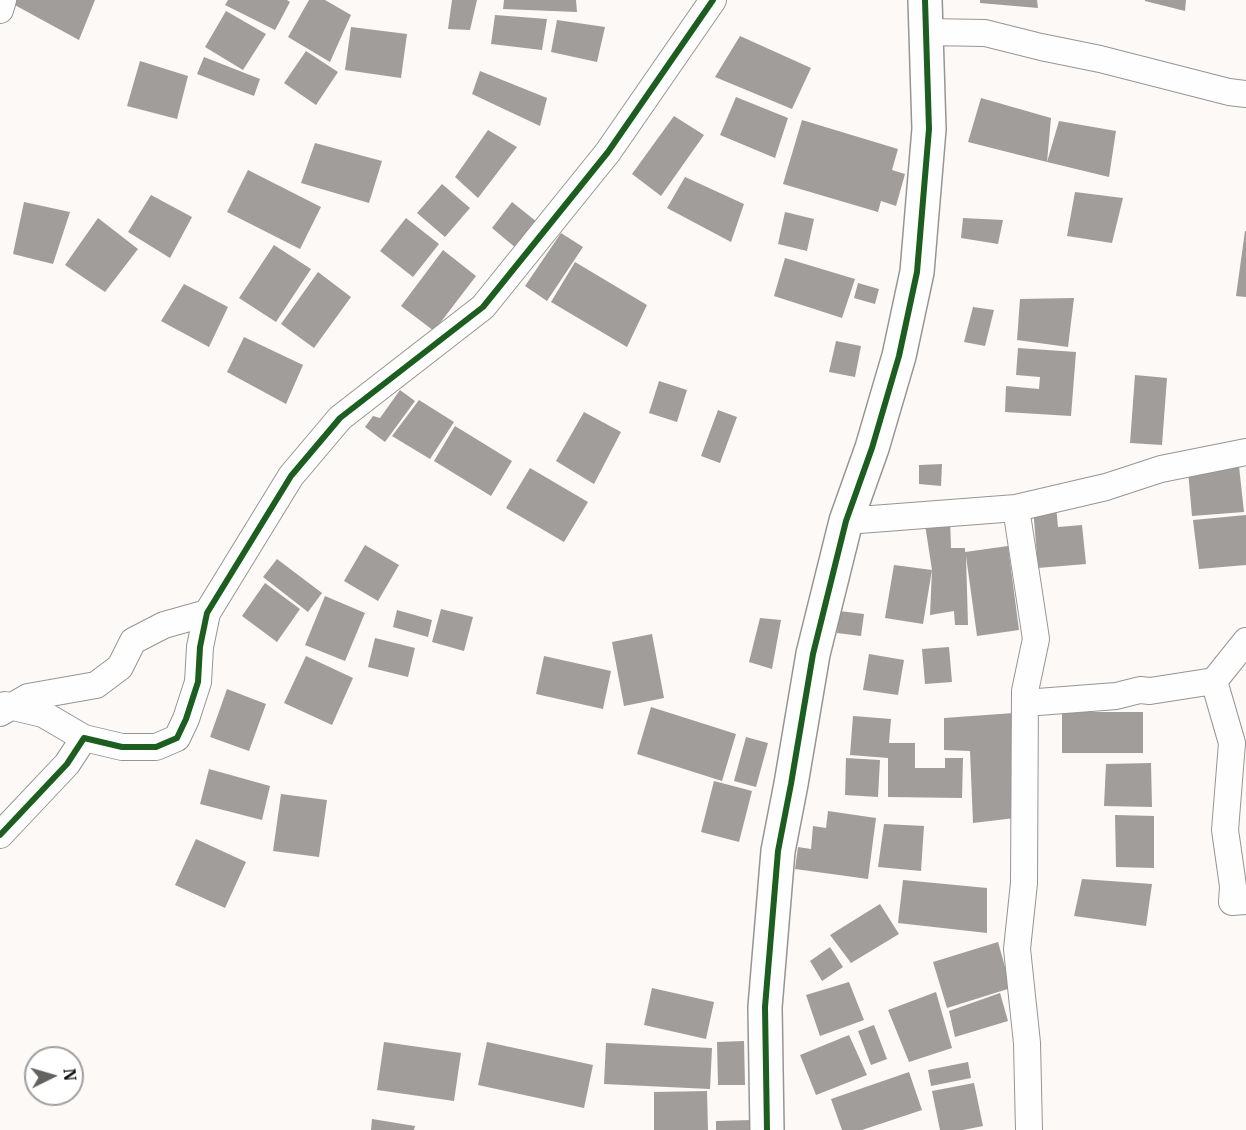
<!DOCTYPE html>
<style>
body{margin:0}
#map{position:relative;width:1246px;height:1130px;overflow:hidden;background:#fcf9f7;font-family:"IBM Plex Serif",serif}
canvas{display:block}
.north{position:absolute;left:24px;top:1046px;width:60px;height:60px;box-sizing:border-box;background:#fff;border:2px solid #9f9f9f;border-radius:50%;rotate:85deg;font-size:16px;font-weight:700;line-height:24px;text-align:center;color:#101010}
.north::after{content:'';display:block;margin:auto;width:21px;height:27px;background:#636261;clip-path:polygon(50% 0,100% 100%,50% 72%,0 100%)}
</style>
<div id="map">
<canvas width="1246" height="1130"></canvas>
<div class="north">N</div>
</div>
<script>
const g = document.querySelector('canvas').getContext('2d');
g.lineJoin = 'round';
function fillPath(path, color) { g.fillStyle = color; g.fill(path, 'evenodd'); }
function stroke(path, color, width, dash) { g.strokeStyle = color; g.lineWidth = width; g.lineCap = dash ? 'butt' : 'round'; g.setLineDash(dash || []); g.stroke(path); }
fillPath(new Path2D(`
 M13,0H95L79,40L11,3Z
 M228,0H287L290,2L275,30L225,5Z
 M309,0H325L351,15L330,62L288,37Z
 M452,0H477L470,30L448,29Z
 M504,0H576L577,12L503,9Z
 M980,0H1037L1038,8L980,3Z
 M1145,0H1186L1185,11L1145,1Z
 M226,11L266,34L243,70L205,47Z
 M495,15L547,19L542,50L491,44Z
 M557,20L605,27L597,62L551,52Z
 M351,27L407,34L401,78L345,70Z
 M740,36L811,68L792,109L715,77Z
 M306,51L338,72L316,105L284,83Z
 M204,57L260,79L254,96L197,74Z
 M140,61L188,76L177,119L127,106Z
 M480,71L547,98L540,126L472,94Z
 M736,97L788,118L775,158L720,135Z
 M981,98L1051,118L1047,162L1059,121L1116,131L1109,177L1047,162L968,142Z
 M674,116L704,135L661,196L632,174Z
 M802,120L898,149L892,170L905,174L896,206L881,201L878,212L783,184Z
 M488,130L517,147L478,198L455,177Z
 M315,143L382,161L369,203L301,183Z
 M248,170L321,207L300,249L227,212Z
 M685,177L744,204L731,242L667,208Z
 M442,184L470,208L445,237L417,213Z
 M1075,192L1123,198L1112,243L1067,236Z
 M151,195L192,217L170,258L128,232Z
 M24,202L70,212L53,264L13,254Z
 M512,202L537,222L516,248L492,228Z
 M785,212L814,219L807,251L778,244Z
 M98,218L138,249L105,292L65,265Z
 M406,218L439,244L413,277L380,251Z
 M963,218L1003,220L998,244L961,238Z
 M1245,231H1246V297L1236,296Z
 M561,233L583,247L547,301L525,286Z
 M274,245L311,269L276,322L239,298Z
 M443,250L476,276L434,331L401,306Z
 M785,258L855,279L842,318L774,296Z
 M575,262L647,305L627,347L551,302Z
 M318,272L351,297L314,348L281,324Z
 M858,283L879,289L875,304L854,298Z
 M184,284L228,307L209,347L161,321Z
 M1074,298L1068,347L1017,340L1020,299Z
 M973,307L994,310L985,346L964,342Z
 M244,337L303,365L286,404L227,372Z
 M836,341L861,346L855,377L829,372Z
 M1018,348L1076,352L1071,416L1005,412L1006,386L1039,389L1040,377L1016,375Z
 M1135,375L1167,378L1162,445L1130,443Z
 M659,381L687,390L677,422L649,413Z
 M400,390L415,401L385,442L365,427L373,416L380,418Z
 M419,400L454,422L430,459L392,436Z
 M718,410L737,417L720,463L701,456Z
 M584,412L621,432L594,484L556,461Z
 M455,426L512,461L491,496L434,461Z
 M942,464L941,486L919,484V465Z
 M1239,466L1244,512L1192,516L1188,471Z
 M530,468L588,502L564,542L506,508Z
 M1056,506L1058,527L1082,525L1086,564L1038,568L1033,508Z
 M1246,515V565L1199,569L1193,520Z
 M950,517L951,548H965V552L1008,546L1019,630L977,636L966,556L968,625H955L954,611L930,615L932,570L924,518Z
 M365,545L399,565L378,601L344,581Z
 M277,559L322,593L308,612L263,577Z
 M894,565L932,570L923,624L885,618Z
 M265,583L300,609L277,642L242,616Z
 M325,596L365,613L345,661L305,645Z
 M441,609L473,617L464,651L432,642Z
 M397,610L432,620L428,637L393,627Z
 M839,611L864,614L861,636L837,633Z
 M760,618L781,620L772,669L749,662Z
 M652,634L664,698L624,706L612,642Z
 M375,638L415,648L408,677L368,667Z
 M949,647L952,682L925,684L922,649Z
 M869,654L904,660L898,695L863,690Z
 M306,656L353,678L332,725L284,703Z
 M544,656L611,671L603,709L536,694Z
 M227,689L266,704L249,751L210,737Z
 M651,707L736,734L722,781L637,754Z
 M1062,712H1143V753H1062Z
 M1014,713L1015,818L973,823L970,751L944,750V718Z
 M853,716L891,719L889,743H915V768H945V758H963L962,798L888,797V758L850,755Z
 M746,737L768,743L756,787L734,781Z
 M846,758L880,760L878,797L845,795Z
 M1151,763L1152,807L1104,806L1106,764Z
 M209,769L270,786L262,820L200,804Z
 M714,781L752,791L739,842L701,832Z
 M281,794L327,800L319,857L273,851Z
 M828,811L876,818L868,879L795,869L798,847L811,849L813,826L826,828Z
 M1115,815L1154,816V868L1116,867Z
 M884,824L924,826L921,871L878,867Z
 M196,839L246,862L225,908L175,885Z
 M1082,879L1152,884L1146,926L1074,916Z
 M903,880L987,888V933L898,923Z
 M880,904L899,934L851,963L830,935Z
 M998,942L1011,988L947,1008L933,962Z
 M830,947L843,967L822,981L810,961Z
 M849,982L864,1020L820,1036L806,995Z
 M652,988L714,1002L706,1039L644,1025Z
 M936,992L952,1048L909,1062L888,1010Z
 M1000,993L1008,1021L955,1037L949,1011Z
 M874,1025L887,1059L871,1065L858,1031Z
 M849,1035L867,1075L816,1095L800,1055Z
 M744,1041L745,1085H718L717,1042Z
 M384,1042L461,1053L454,1101L377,1090Z
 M487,1042L593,1065L584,1108L478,1085Z
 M606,1043L712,1048L710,1089L604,1084Z
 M968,1062L971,1078L931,1086L928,1070Z
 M909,1072L922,1110L862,1130H842L831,1099Z
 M974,1083L983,1126L963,1130H940L932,1091Z
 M707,1091L708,1130H654V1092Z
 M372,1119L415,1126L414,1130H371Z
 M752,1120V1130H716V1121Z`), '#a09d9b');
const minor = new Path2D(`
 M0,10L3,0
 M926,32L985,33L1041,47L1100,59L1229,92L1246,94
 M1016,508L1036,639L1025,691L1024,883L1017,949L1027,1043L1029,1130
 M846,521L1016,508L1106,487L1161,469L1246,452
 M1214,681L1246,641
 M1025,703L1116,696L1140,690L1150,691L1214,681L1232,743L1225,830L1233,886L1232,902L1246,901
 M5,705L43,714L84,738
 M0,713L28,697L96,685L120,667L133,641L164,625L207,613
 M0,835L67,764L84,738L122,747H156L177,738L186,719L198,682L200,647L207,613L291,476L340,418L483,307L608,152L713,0`);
const tertiary = new Path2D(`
 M767,1130L765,1007L778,851L791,784L813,654L846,521L872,448L899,356L917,272L929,129L925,0`);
stroke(minor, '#969594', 28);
stroke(tertiary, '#969594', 36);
stroke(minor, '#fffefe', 26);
stroke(tertiary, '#fffefe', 33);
stroke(new Path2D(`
 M0,835L67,764L84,738L122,747H156L177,738L186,719L198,682L200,647L207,613L291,476L340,418L483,307L608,152L713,0
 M767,1130L765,1007L778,851L791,784L813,654L846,521L872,448L899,356L917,272L929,129L925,0`), '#1b5e20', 6);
</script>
